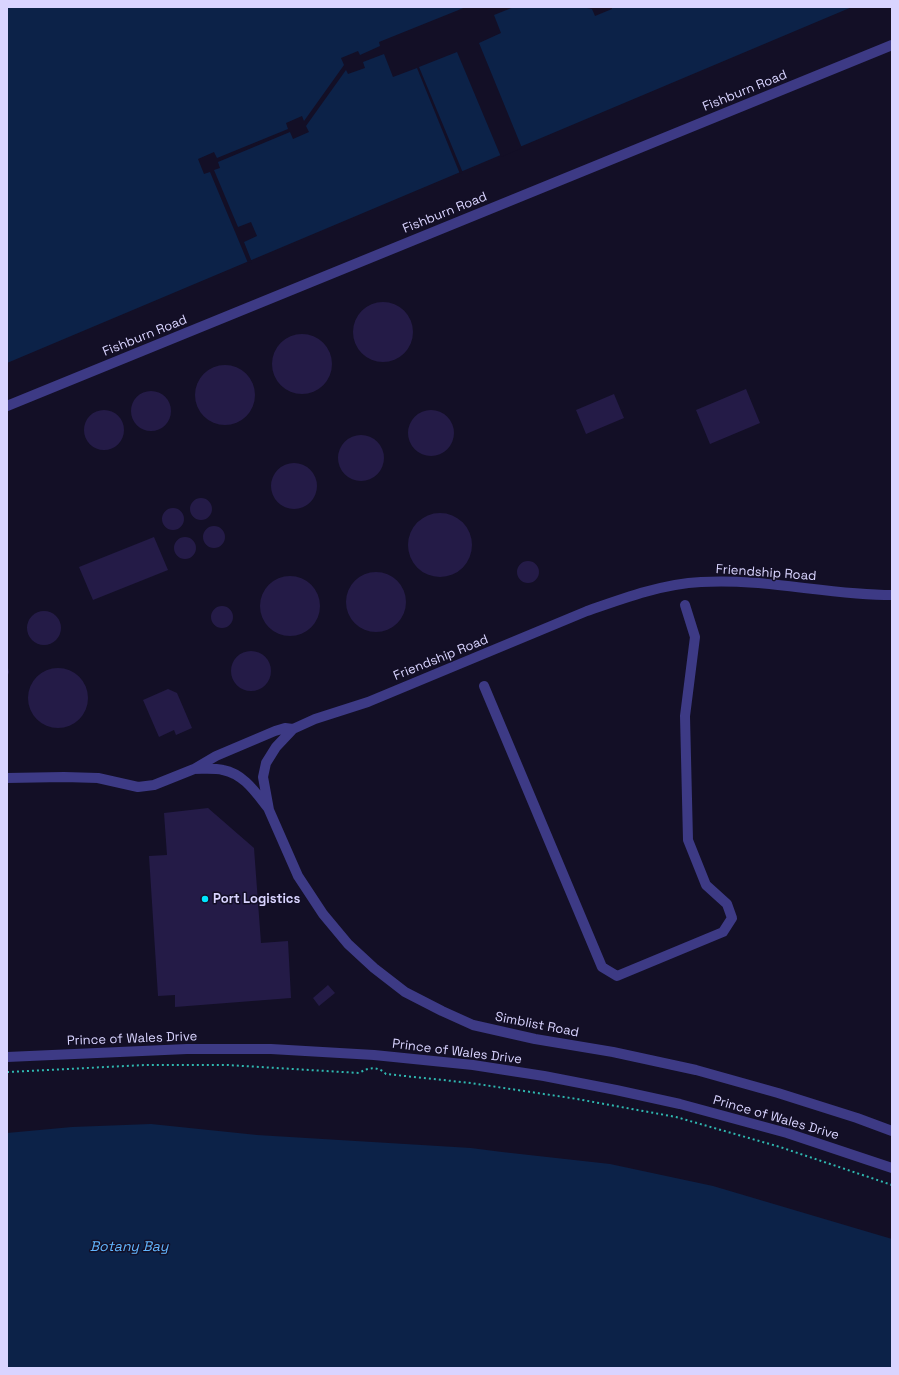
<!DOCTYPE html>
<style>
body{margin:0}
#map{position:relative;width:899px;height:1375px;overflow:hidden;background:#130f26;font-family:"Space Grotesk",sans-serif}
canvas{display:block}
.frame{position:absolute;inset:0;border:8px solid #d9d4ff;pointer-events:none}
</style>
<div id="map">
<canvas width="899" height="1375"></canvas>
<div class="frame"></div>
</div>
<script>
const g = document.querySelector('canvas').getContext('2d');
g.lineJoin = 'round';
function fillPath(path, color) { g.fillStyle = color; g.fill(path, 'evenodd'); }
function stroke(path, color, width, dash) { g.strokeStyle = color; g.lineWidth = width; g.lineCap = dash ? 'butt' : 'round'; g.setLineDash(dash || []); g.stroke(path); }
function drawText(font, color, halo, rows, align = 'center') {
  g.font = font + ' "Space Grotesk",sans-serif'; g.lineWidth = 3; g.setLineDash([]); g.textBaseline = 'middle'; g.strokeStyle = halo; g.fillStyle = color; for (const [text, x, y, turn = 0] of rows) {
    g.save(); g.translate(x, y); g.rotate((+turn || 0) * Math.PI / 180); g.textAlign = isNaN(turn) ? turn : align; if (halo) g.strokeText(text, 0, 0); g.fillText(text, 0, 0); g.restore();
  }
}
fillPath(new Path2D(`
 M7,7H852L7,363Z
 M151,1124L257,1135L471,1148L502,1152L610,1164L713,1186L892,1239V1368H7V1133L72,1127Z`), '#0c2248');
fillPath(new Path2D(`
 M466,7H514L494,15L501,33L479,43L522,148L501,157L457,52L419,67L463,173L460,174L417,68L393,77L384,54L363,62L365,68L348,74L346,70L306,126L309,132L293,139L290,132L218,162L220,168L214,170L238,227L251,222L257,236L244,242L252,262L248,263L210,172L204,174L198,159L214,152L217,158L288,129L286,123L302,116L304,121L344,65L341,58L358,51L360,55L380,46L379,42Z
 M582,7H612V9L595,16L592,9Z`), '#130f26');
fillPath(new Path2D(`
 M353 332a30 30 0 1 1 60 0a30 30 0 1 1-60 0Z
 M272 364a30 30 0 1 1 60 0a30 30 0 1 1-60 0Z
 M195 395a30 30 0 1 1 60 0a30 30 0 1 1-60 0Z
 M746,389L760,423L710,444L696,410Z
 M131 411a20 20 0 1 1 40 0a20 20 0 1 1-40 0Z
 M614,394L624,418L586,434L576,410Z
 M408 433a23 23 0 1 1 46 0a23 23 0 1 1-46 0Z
 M84 430a20 20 0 1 1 40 0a20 20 0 1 1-40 0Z
 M338 458a23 23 0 1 1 46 0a23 23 0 1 1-46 0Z
 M271 486a23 23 0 1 1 46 0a23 23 0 1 1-46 0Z
 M190 509a11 11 0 1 1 22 0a11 11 0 1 1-22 0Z
 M162 519a11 11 0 1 1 22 0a11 11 0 1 1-22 0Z
 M408 545a32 32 0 1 1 64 0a32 32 0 1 1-64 0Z
 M203 537a11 11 0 1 1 22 0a11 11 0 1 1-22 0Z
 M174 548a11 11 0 1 1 22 0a11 11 0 1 1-22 0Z
 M154,537L168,570L93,600L79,567Z
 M517 572a11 11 0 1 1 22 0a11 11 0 1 1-22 0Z
 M346 602a30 30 0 1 1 60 0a30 30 0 1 1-60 0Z
 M260 606a30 30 0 1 1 60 0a30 30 0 1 1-60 0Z
 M211 617a11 11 0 1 1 22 0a11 11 0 1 1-22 0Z
 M27 628a17 17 0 1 1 34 0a17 17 0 1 1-34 0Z
 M231 671a20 20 0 1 1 40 0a20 20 0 1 1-40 0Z
 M7,664L9,672L7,678Z
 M28 698a30 30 0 1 1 60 0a30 30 0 1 1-60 0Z
 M168,689L177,693L192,728L176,735L174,730L159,737L143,700Z
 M208,808L254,848L261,943L288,941L291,998L175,1007V995L158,996L149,856L167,855L164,813Z
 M328,985L335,993L319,1006L313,998Z`), '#241b47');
stroke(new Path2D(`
 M7,1072L146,1065H227L359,1073C369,1067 378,1066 386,1074L471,1083L577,1099L676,1117L780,1147L892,1185`), '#2fb8b0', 2, [2, 3]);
stroke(new Path2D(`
 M7,406L892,45
 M484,686L602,967L617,976L723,932L732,918L727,904L706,885L688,840L685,716L695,637L685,605
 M293,729L276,747L266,763L263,777L269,810L298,876L323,914L348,944L374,968L405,992L442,1011L473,1025L535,1039L613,1052L696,1070L778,1093L857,1118L892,1131
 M194,769C204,769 214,768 223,770C244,774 256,793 268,808
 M7,778L64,777L98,778L138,787L154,785L194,769L216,756L275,731L285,728L293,729L315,719L368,702L587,611C624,598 662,584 701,582C765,578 828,595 892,595
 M7,1057L187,1049H271L374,1055L473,1065L544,1076L616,1090L680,1104L787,1133L892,1168`), '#3d3a85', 10);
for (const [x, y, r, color] of [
 [205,899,4,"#00e5ff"]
]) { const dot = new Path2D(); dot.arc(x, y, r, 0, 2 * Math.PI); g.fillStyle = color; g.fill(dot); stroke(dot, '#130f26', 1.5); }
drawText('13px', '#d9d4ff', '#130f26', [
 ["Fishburn Road",745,91,-22],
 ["Fishburn Road",445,213,-22],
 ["Fishburn Road",145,336,-22],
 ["Friendship Road",766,573,4],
 ["Friendship Road",441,658,-22],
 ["Simblist Road",537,1025,11],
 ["Prince of Wales Drive",132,1039,-2],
 ["Prince of Wales Drive",457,1052,7],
 ["Prince of Wales Drive",776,1118,16]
]);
drawText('bold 13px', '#d9d4ff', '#130f26', [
 ["Port Logistics",213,899]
], 'left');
drawText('italic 14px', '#62b6ff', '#130f26', [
 ["Botany Bay",129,1247]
]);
</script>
